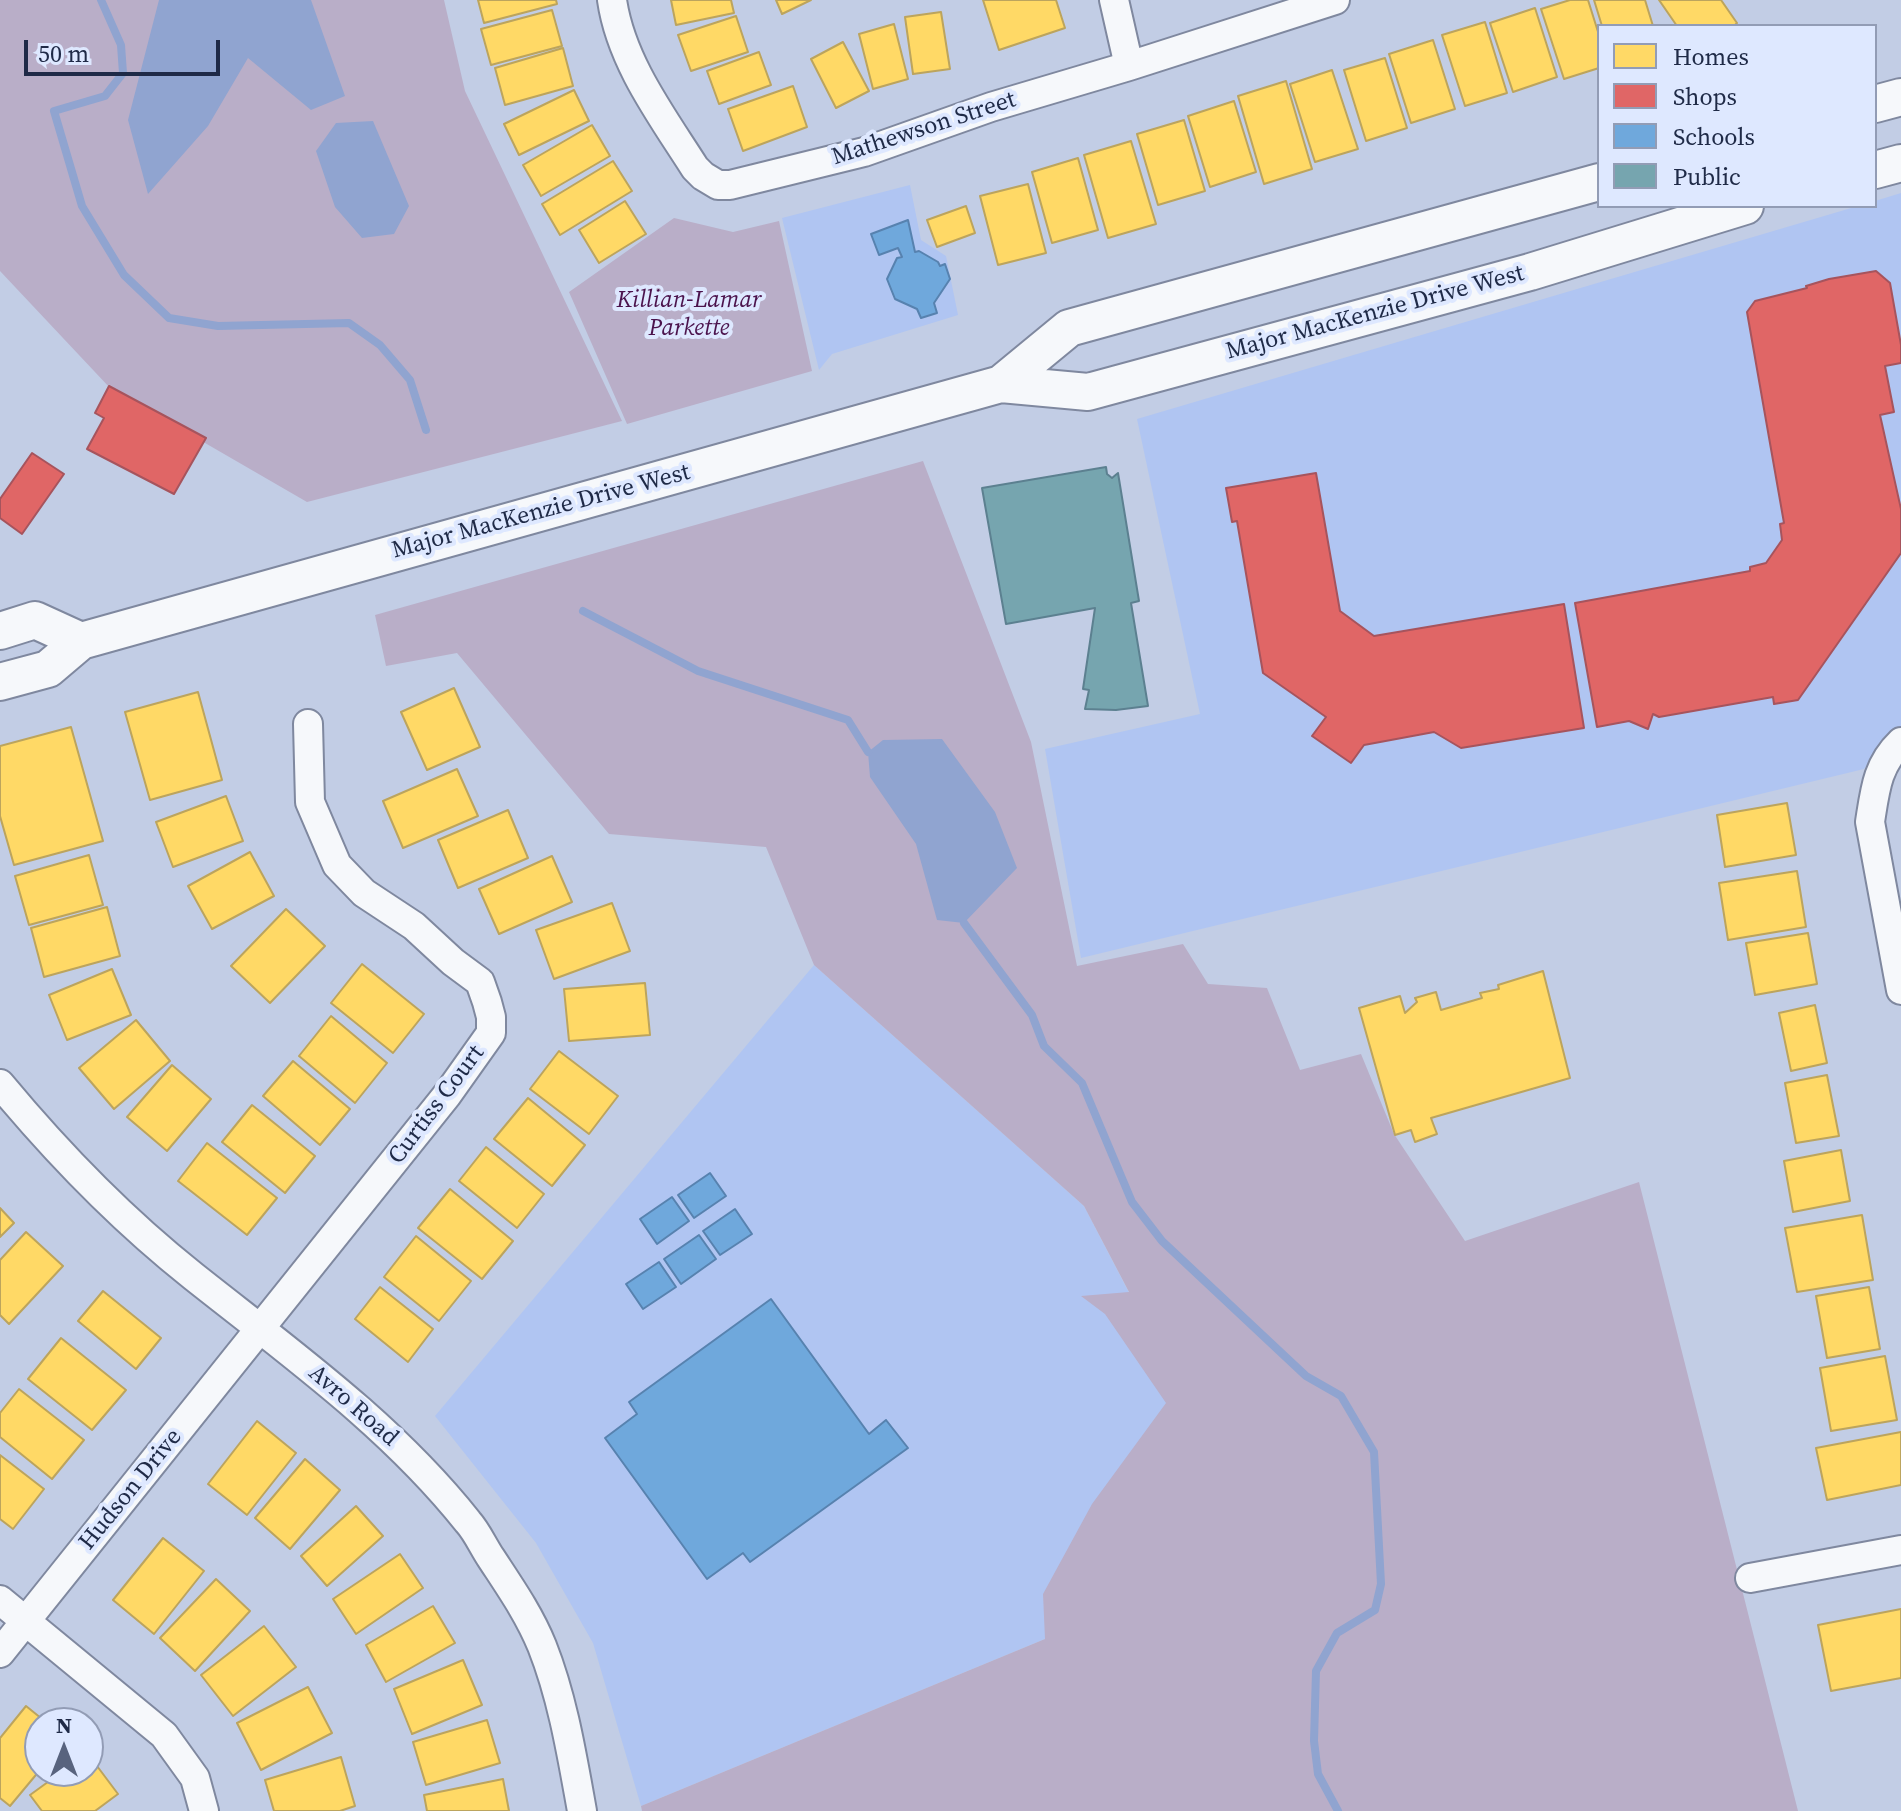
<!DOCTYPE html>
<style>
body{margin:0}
#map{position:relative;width:1901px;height:1811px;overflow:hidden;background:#c2cde5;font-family:"Source Serif 4",serif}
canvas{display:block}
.legend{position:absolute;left:1597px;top:24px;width:280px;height:184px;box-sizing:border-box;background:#dee8ff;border:2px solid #929cb5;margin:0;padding:10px 14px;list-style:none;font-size:24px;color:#1f2a47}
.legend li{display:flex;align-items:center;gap:16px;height:40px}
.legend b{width:40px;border:2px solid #929cb5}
.north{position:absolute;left:24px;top:1707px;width:80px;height:80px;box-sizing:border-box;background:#dee8ff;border:2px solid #929cb5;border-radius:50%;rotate:0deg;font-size:22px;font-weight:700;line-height:32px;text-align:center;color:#1f2a47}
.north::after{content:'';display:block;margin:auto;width:28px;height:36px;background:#58637e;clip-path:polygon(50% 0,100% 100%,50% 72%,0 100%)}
.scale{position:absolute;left:24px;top:40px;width:196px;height:36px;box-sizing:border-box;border:4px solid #1f2a47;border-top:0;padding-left:10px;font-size:24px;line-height:28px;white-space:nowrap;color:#1f2a47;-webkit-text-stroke:6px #dee8ff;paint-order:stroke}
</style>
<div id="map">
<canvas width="1901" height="1811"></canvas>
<ul class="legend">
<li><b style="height:22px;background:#ffd966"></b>Homes</li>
<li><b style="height:22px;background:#e06666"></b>Shops</li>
<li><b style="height:22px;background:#6fa8dc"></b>Schools</li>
<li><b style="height:22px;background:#76a5af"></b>Public</li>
</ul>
<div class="north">N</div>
<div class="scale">50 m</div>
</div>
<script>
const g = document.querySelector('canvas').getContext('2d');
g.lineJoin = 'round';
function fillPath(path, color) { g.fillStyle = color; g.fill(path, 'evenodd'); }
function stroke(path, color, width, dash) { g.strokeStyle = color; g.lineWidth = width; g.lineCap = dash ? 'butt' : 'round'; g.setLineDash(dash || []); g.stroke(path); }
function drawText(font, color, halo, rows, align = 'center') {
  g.font = font + ' "Source Serif 4",serif'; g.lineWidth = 8; g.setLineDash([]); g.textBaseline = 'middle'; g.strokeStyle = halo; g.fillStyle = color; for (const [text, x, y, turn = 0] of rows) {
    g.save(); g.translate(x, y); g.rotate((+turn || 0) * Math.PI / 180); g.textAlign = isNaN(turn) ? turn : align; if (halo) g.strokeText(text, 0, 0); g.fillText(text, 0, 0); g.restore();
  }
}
fillPath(new Path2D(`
 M910,185L921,240L946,256L958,315L832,354L819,370L782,218Z
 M1901,193V729L1864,769L1081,958L1045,749L1200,714L1137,419L1858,206H1875V201Z
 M814,965L1084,1206L1191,1412L1045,1639L641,1806L593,1643L536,1543L435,1416Z`), '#b0c5f2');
fillPath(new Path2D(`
 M0,0H444L465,91L622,421L307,502L110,388L0,271Z
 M674,218L733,232L779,221L812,371L627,424L569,292Z
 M923,461L1031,742L1077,966L1183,944L1208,984L1267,988L1300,1070L1361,1054L1394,1134L1465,1241L1639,1182L1798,1811H642L641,1806L1045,1639L1043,1594L1092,1504L1166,1403L1105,1314L1081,1296L1129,1292L1084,1206L814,965L766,847L609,834L457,653L386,666L375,615Z`), '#b9aec8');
fillPath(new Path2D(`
 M159,0H311L345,96L311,110L248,58L208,126L148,194L128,120Z
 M373,121L409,206L394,234L362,238L335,207L316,151L336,123Z
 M942,739L995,812L1017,868L964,923L937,920L916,844L870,777L868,752L883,740Z`), '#90a4d0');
const homes = new Path2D(`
 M478,0H556L557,4L484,23Z
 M671,0H731L734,13L676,25Z
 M776,0H811L782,14Z
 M983,0H1056L1065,28L999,50Z
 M1570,0H1588L1599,35V68L1564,79L1541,9Z
 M1594,0H1645L1653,26H1602Z
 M1659,0H1721L1737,23L1734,26H1677Z
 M1535,8L1557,77L1513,92L1490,23Z
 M552,10L562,46L491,65L481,29Z
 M941,12L950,69L913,74L905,17Z
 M736,16L748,52L691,71L678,35Z
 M1485,22L1507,93L1465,106L1442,35Z
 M894,24L908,79L873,89L859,34Z
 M1433,40L1455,109L1411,123L1389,54Z
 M843,42L869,91L836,108L811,59Z
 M563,48L573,86L505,105L495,68Z
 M759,52L771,85L719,104L707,71Z
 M1385,58L1407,128L1366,141L1344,70Z
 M1332,70L1358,149L1315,162L1290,84Z
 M1286,81L1312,169L1264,184L1238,96Z
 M793,86L807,127L743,151L728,109Z
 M574,90L589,121L519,155L504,124Z
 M1234,101L1256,172L1210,187L1188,116Z
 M1184,120L1205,191L1158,205L1137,134Z
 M592,125L610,156L541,196L523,165Z
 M1131,141L1156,224L1108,238L1084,155Z
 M1078,158L1098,230L1052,243L1032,172Z
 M613,161L632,191L560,235L542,204Z
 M1028,184L1046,253L998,265L980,196Z
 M625,201L646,234L599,263L579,230Z
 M966,206L975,233L937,247L927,220Z
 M454,688L480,747L427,770L401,712Z
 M198,692L222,780L150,800L125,712Z
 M71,727L103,841L14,865L0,816V746Z
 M457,769L478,816L403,848L383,801Z
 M226,796L243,841L173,867L156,822Z
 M1787,803L1796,855L1725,867L1717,815Z
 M508,810L528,858L458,888L438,840Z
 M250,852L274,896L212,929L188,886Z
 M89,855L103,905L29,925L15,876Z
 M552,856L572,902L499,934L479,889Z
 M1797,871L1806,927L1728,940L1719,883Z
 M612,903L630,951L554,979L536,930Z
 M107,907L120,956L44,977L31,928Z
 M286,909L325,946L270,1003L231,966Z
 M1808,933L1817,984L1755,995L1746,943Z
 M362,964L424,1014L393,1053L331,1003Z
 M112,969L131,1015L67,1040L49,995Z
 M1543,971L1570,1078L1431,1118L1437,1134L1415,1142L1411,1130L1395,1135L1359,1008L1400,996L1405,1013L1417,1002L1415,998L1436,992L1441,1010L1482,998L1480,993L1499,989L1498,985Z
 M645,983L650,1035L569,1041L564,989Z
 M1815,1005L1827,1063L1791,1071L1779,1013Z
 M331,1016L387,1063L355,1103L299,1056Z
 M136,1020L170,1061L114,1109L79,1068Z
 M559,1051L618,1096L589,1134L530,1089Z
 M293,1061L350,1109L320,1145L263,1096Z
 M172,1065L211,1099L167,1151L127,1117Z
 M1827,1075L1839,1136L1796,1143L1785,1083Z
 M528,1098L585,1145L552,1186L494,1139Z
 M252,1105L315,1156L285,1193L222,1142Z
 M207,1143L277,1198L247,1235L178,1181Z
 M486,1147L544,1194L517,1228L459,1181Z
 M1841,1150L1850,1201L1793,1212L1784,1161Z
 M450,1189L513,1241L482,1279L418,1228Z
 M0,1208L14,1223L0,1237Z
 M1862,1215L1873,1280L1797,1292L1785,1228Z
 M26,1232L63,1266L9,1324L0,1315V1260Z
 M416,1236L471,1281L439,1321L384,1277Z
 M380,1287L433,1329L408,1362L355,1319Z
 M1869,1287L1880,1349L1827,1358L1816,1296Z
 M103,1291L161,1338L136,1369L78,1321Z
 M61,1338L126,1390L92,1430L28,1379Z
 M1885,1356L1897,1420L1831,1431L1820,1368Z
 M19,1389L84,1440L52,1479L0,1437V1413Z
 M257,1421L296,1453L247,1515L208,1484Z
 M1901,1432V1485L1827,1500L1816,1448Z
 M0,1455L44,1489L13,1529L0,1519Z
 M305,1459L340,1490L290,1549L255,1518Z
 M356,1506L383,1536L327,1586L301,1556Z
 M163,1538L204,1571L154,1634L113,1600Z
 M400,1554L423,1588L356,1634L333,1599Z
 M216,1579L250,1611L195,1671L160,1638Z
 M433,1606L455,1643L386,1682L366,1645Z
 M1901,1609V1678L1831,1691L1818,1625Z
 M264,1626L296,1667L233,1716L201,1675Z
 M463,1660L482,1705L412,1734L394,1689Z
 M308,1687L332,1733L261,1770L237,1723Z
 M26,1706L47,1723H40V1770L10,1806L0,1798V1738Z
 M487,1720L500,1763L426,1785L413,1742Z
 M88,1754L118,1794L95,1811H42L30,1795L63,1771H88Z
 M341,1757L355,1806L340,1811H274L265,1780Z
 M503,1779L509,1811H427L424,1795Z`);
fillPath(homes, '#ffd966');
stroke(homes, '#bca45d', 2);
const shops = new Path2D(`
 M1876,271L1890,283L1901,345V363L1885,366L1894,412L1880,415L1901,509V553L1798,700L1774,704L1773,697L1659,717L1653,714L1648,729L1629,721L1597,727L1575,603L1750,571V567L1766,563L1782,540L1780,524L1784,523L1747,312L1755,301L1807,288L1806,286L1829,279Z
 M109,386L206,438L174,494L87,449L104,418L95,413Z
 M32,453L64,474L22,534L0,518V499Z
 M1316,473L1340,611L1374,636L1564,604L1584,728L1461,748L1434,732L1364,745L1351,763L1312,736L1326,717L1263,673L1237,521L1232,522L1226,488Z`);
fillPath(shops, '#e06666');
stroke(shops, '#a6545d', 2);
const schools = new Path2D(`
 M908,220L915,252L919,251L938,262L940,266L945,264L950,279L934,303L937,313L921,318L917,309L895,299L887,279L897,258L902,257L898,248L879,255L871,234Z
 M710,1173L726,1196L694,1218L678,1195Z
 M672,1197L689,1221L657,1244L640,1219Z
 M735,1209L752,1234L720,1255L703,1231Z
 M699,1235L716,1259L681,1284L664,1259Z
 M659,1262L676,1287L643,1309L626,1284Z
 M771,1299L869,1434L886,1420L908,1448L750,1562L743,1553L707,1579L605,1438L637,1414L629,1402Z`);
fillPath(schools, '#6fa8dc');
stroke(schools, '#5782af', 2);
const public = new Path2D(`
 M1106,467L1107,474L1112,478L1118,473L1139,601L1131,603L1148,706L1116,710L1085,709L1089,690L1083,689L1095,608L1006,624L982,488Z`);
fillPath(public, '#76a5af');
stroke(public, '#5c8090', 2);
stroke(new Path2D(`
 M101,0L121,45L123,73L105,96L54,111L82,206L124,275L169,318L218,326L349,323L380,345L410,380L426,430
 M583,611L698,671L848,720L868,752
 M964,923L1032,1015L1044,1046L1082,1083L1132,1202L1162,1241L1306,1376L1341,1396L1374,1452L1381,1584L1375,1610L1337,1633L1316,1671L1314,1741L1318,1774L1338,1811`), '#90a4d0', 8);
const minor = new Path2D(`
 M612,0C621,62 662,116 695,168L703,176L718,185H730L864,152L991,107L1129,66L1335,0
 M1114,0L1129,66
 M1901,742C1877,765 1875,790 1870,822L1901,990
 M0,1084C59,1155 121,1219 193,1276C290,1353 391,1425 468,1522C477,1532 483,1546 491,1558C510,1587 529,1614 542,1646C563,1699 572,1756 582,1811
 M1750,1578L1901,1550
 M0,1600L164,1735L195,1778L204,1811
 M0,1653L447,1095L491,1033V1017L487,1002L480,982L453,962L414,926L364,893L337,865L310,802L308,724`);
const major = new Path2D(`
 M1875,104L1901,97
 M1875,170L1901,163
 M1001,384L1069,328L1599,182
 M0,631L35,620L81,641
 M0,682L48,669L81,641L1001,384L1088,392L1530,272L1745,206`);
stroke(minor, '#7f889f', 32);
stroke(major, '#7f889f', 40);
stroke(minor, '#f6f8fb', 28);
stroke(major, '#f6f8fb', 36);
drawText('24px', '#1f2a47', '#dee8ff', [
 ["Mathewson Street",924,129,-18],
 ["Major MacKenzie Drive West",1375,313,-15],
 ["Major MacKenzie Drive West",541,512,-15],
 ["Curtiss Court",437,1105,-53],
 ["Avro Road",353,1406,41],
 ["Hudson Drive",131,1490,-51]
]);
drawText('italic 24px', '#4b134d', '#dee8ff', [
 ["Killian-Lamar",689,301],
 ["Parkette",689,329]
]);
</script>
